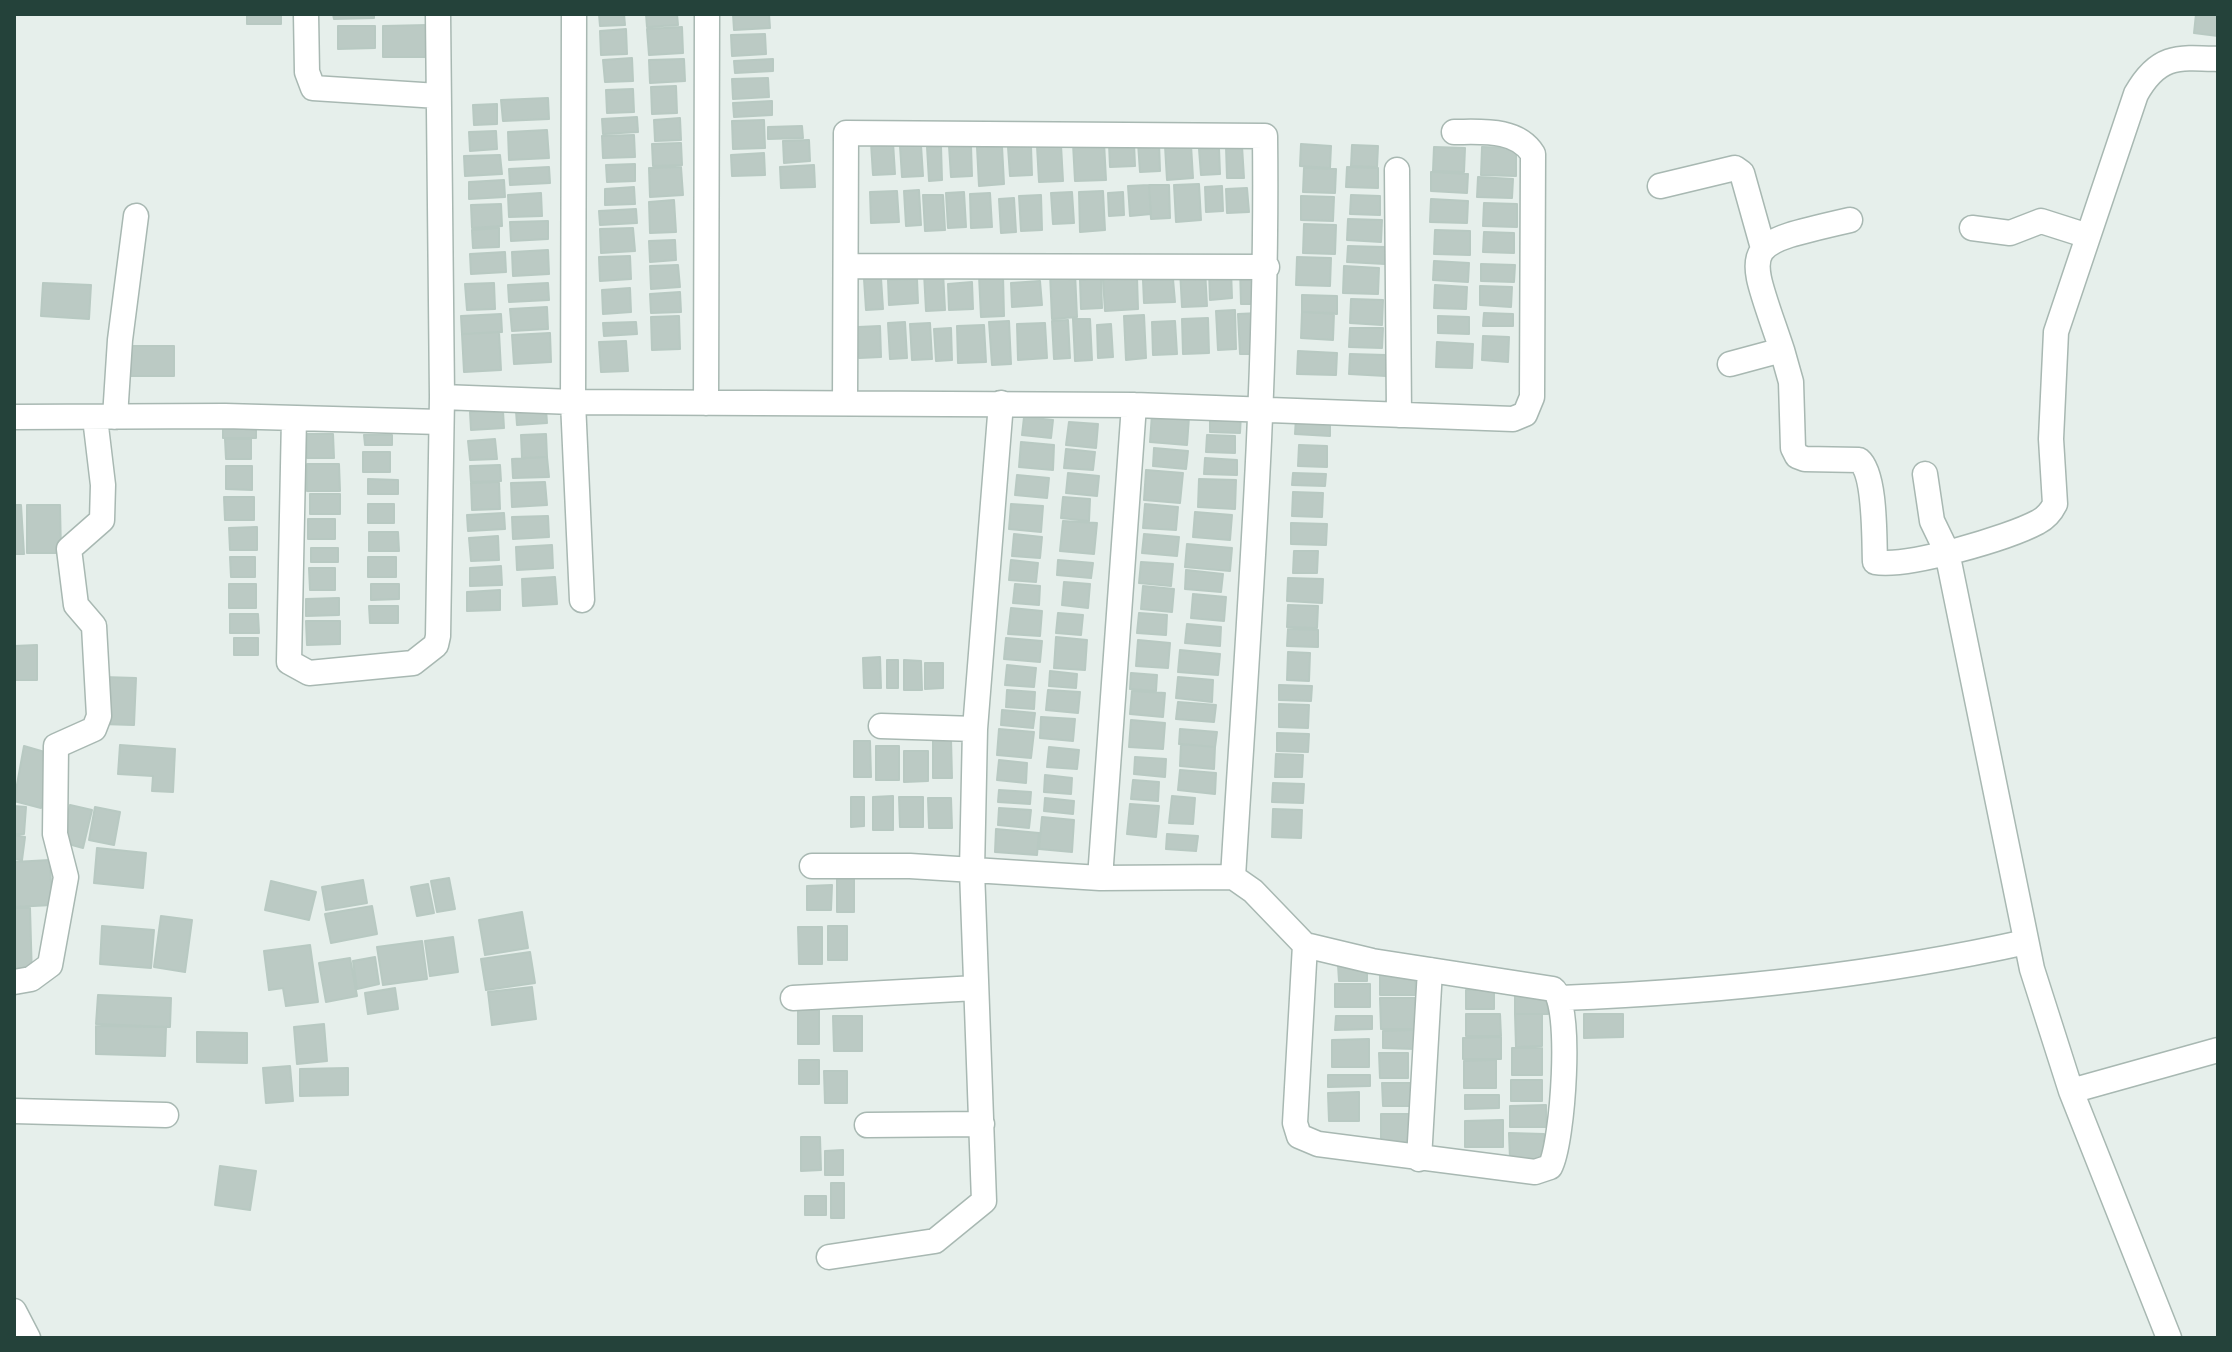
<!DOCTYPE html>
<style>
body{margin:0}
#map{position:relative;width:2232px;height:1352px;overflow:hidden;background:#e6efeb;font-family:Poppins,sans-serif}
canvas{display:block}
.frame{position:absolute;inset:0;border:16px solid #24423a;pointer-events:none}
</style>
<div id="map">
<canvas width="2232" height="1352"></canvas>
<div class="frame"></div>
</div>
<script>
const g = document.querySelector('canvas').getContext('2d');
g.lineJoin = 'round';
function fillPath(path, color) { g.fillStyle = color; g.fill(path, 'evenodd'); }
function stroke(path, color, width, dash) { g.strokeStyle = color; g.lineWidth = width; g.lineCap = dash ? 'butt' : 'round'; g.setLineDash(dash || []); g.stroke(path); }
const building = new Path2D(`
 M247,14H281V24H247Z
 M333,14H374V18L334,19Z
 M599,14H624L625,25L600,26Z
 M646,14H677L678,25L647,27Z
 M733,14H769L770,28L734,30Z
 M2196,14H2218V36L2194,33Z
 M428,25L429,57H383V26Z
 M338,26H375V48L338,49Z
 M682,27L683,53L649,55L647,29Z
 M626,29L627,54L601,55L600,31Z
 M765,34L766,54L732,56L731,35Z
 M632,58L633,81L605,82L603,60Z
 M684,59L685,81L650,83L649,60Z
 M773,59V71L735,73L734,61Z
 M768,78L769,97L733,99L732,79Z
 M676,86L677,113L652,114L651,87Z
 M633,89L634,112L607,113L606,90Z
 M548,98L549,119L503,121L501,100Z
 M772,101V115L734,117L733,103Z
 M497,104V124L474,125L473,105Z
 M637,117L638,132L603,134L602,119Z
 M680,118L681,140L655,141L654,120Z
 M764,120L765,148L733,149L732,121Z
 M802,126L803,138L768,139V127Z
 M547,130L549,158L509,160L508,132Z
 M496,131L497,149L470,151L469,132Z
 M634,135L635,157L603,158L602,136Z
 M809,140L810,161L784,163L783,141Z
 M893,142L895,174L873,175L871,143Z
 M1104,142L1106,180L1075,181L1073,144Z
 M1159,142L1160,171L1140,172L1138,143Z
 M681,143L682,165L653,166L652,144Z
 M1134,143L1135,166L1110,167L1109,144Z
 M1301,144L1331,146L1330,168L1300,166Z
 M921,145L923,176L902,177L900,146Z
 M971,145L972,176L951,177L949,146Z
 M1061,145L1063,181L1039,182L1037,146Z
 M1191,145L1193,178L1167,180L1165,146Z
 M1352,145L1378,146L1377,167L1351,166Z
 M941,146L942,180L929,181L927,147Z
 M1002,146L1004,184L979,186L977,147Z
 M1031,146L1032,175L1010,176L1008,147Z
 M1242,146L1244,178H1227L1226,147Z
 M1434,147L1465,148L1464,172L1433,171Z
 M1482,147L1516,148V176L1481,175Z
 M1219,148L1220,174L1201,175L1199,149Z
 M764,153L765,175L732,176L731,155Z
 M500,155L502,174L465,176L464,156Z
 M635,164V181L607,182L606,165Z
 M814,165L815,187L781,188L780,167Z
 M549,167L550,183L510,185L509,169Z
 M681,167L683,195L650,197L649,168Z
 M1347,167L1378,168V188L1346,187Z
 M1304,168L1336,169L1335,193L1303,192Z
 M1431,172L1468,174L1467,193L1431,191Z
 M1478,177L1513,179L1512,198L1477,197Z
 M504,180L505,197L469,199V182Z
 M1199,184L1201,220L1176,222L1174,185Z
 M1149,185L1151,214L1130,216L1128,186Z
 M1149,185H1169L1170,218L1151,219Z
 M1222,186L1223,211L1206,212L1205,187Z
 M634,187L635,204L605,205V189Z
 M1247,188L1249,212L1227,213L1226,189Z
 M919,190L921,225L906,226L904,191Z
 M897,191L899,222L871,223L870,192Z
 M1103,191L1105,230L1080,232L1079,192Z
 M964,192L966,227L948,228L946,193Z
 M1072,192L1074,223L1053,224L1051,193Z
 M1123,192L1124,215L1109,216L1108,193Z
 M541,193L542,216L509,217L508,195Z
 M990,193L992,227L971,228L970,194Z
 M923,195H943L945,230L925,231Z
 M1041,195L1042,230L1021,231L1019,196Z
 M1351,195L1380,196V215L1350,214Z
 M1301,196L1334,197L1333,221L1301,220Z
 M1014,198L1016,232L1001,233L999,199Z
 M1431,199L1468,201L1467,223L1430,222Z
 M674,200L676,232L650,233L649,202Z
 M1484,203L1517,204V227L1483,226Z
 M501,204L502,226L472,228L471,205Z
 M636,209L637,223L600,225L599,211Z
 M1348,219L1382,220L1381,242L1347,240Z
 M548,221V239L511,241L510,222Z
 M1304,224L1336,225L1335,254L1303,253Z
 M499,228V247L473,248L472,230Z
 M633,228L635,251L601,253L600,229Z
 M1435,230L1470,231V255L1434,254Z
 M1484,232L1514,233V253L1483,252Z
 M675,240L676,260L650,262L649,241Z
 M1348,246L1385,247V264L1347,262Z
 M548,250L549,274L513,276L512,252Z
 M505,252L506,272L471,274L470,254Z
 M630,256L631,279L600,281L599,257Z
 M1297,257L1331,258L1330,286L1296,285Z
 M1434,261L1469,263L1468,282L1433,280Z
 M1481,264L1515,265L1514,282L1481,281Z
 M678,265L680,287L651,289L650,266Z
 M1344,266L1379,268L1378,294L1343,293Z
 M1240,268H1257L1259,304H1241Z
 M1205,269L1207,306L1182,307L1180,270Z
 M1231,270L1232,298L1210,300L1209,271Z
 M943,272L945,310L926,311L924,273Z
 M1075,272L1077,317L1052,319L1050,273Z
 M1003,275L1004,316L981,317L979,276Z
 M1137,277L1138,309L1105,311L1103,279Z
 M881,278L883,309L866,310L864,279Z
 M1101,278L1102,308L1081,309L1080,280Z
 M917,279L918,303L889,305L888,280Z
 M1173,279L1175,302L1144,303L1143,280Z
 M1040,281L1042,305L1012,307L1011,283Z
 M972,282L973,309L949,310L948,284Z
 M43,283L91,285L89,319L41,316Z
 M494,283L495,309L467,310L465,284Z
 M548,283L549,300L509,302L508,285Z
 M1435,285L1467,287L1466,309L1434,308Z
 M1480,286L1512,287L1511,307L1480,305Z
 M630,288L631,312L603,314L602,290Z
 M680,292L681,312L651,313L650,294Z
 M1302,295L1337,296V314L1302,312Z
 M1351,299L1383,300L1382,325L1350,323Z
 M547,307L548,329L512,331L510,309Z
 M1235,310L1236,349L1218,350L1216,311Z
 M1302,312L1334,313L1333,340L1301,338Z
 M1260,313L1262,354H1240L1238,314Z
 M1484,313L1513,314V326H1483Z
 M501,314L502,332L462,334L461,316Z
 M1144,315L1146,358L1126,360L1124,316Z
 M679,316L680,349L652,350L651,317Z
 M1438,316L1469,317V334L1438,333Z
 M1208,318L1209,353L1183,354L1182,319Z
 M1073,319H1090L1092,360L1075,361Z
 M1068,320L1070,358L1054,359L1052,321Z
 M1009,321L1011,364L992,365L989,322Z
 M1175,321L1177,354L1153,355L1152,322Z
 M636,322L637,334L604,336L603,323Z
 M905,322L907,358L890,359L888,323Z
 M930,323L932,359L912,360L910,324Z
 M1045,323L1047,358L1018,360L1017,324Z
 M1111,324L1113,357L1098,358L1097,325Z
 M984,325L986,362L958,363L957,326Z
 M880,326L881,357L859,358L858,327Z
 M951,328L952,360L936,361L934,329Z
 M1350,328H1383L1382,348L1349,347Z
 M499,332L501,370L464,372L462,334Z
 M550,333L551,362L514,364L512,335Z
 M1483,336L1509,337L1508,362L1482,360Z
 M626,341L628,371L601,372L599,342Z
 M1437,342L1473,344L1472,368L1436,367Z
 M126,346H174V376H125Z
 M1298,351L1337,353L1336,375L1297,374Z
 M1350,354L1386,355V376L1349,374Z
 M546,409L547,423L517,425L516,411Z
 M503,411L504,428L471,430L470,412Z
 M1210,413L1241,414L1240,433L1210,432Z
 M1152,414L1189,417L1187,445L1150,442Z
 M1024,417L1053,420L1051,438L1022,435Z
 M1296,417L1330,419V436L1295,434Z
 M256,420V438H223V421Z
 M1069,422L1098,424L1096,448L1066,445Z
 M307,434H333L334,458H307Z
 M546,434L547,457L522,458L521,435Z
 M364,435H392V445H365Z
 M1207,435L1235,436V453L1206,452Z
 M225,439H251V459H226Z
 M495,439L497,459L470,460L468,441Z
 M1021,442L1054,445L1053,470L1019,467Z
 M1299,445L1327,446V467L1298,466Z
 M1154,448L1188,451L1186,469L1153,466Z
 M1066,449L1095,452L1093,470L1064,468Z
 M363,452H390V472H363Z
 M547,457L549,477L513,478L512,459Z
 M1205,458L1237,460V475L1204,474Z
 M307,464H339L340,491H307Z
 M500,465L501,481L471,482L470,466Z
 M226,466H252V490L226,489Z
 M1146,470L1183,473L1180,503L1144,500Z
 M1068,473L1099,476L1097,496L1066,493Z
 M1293,473L1326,474L1325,486L1292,485Z
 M1017,475L1049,478L1047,498L1015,495Z
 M368,479L398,480V494H368Z
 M1199,479L1236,480L1235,509L1198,507Z
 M499,482L500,509L472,510L471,483Z
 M545,482L547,505L512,507L511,483Z
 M1293,492L1323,493L1322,517L1292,516Z
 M310,494H340V514H310Z
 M224,497H254V520H225Z
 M1063,497L1090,499L1089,521L1061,518Z
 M368,504H394V523H368Z
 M1011,504L1043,506L1041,532L1009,529Z
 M1145,504L1178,507L1176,530L1143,528Z
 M14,505H21L24,554H14Z
 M27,505H60L61,553H27Z
 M1195,512L1232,515L1230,540L1193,537Z
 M504,513L505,529L468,531L467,515Z
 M548,516L549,537L513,539L512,517Z
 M308,519H335V539H308Z
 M1063,521L1097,523L1094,554L1060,551Z
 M1291,523L1327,524L1326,545L1291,544Z
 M257,527V550H230L229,528Z
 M369,532H398L399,551H369Z
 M1014,534L1042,537L1040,558L1012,556Z
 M1144,534L1179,537L1177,556L1142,553Z
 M498,536L499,560L471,561L469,538Z
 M1187,544L1232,548L1230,571L1185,567Z
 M552,545L553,568L517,570L516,547Z
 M311,548H338V562H311Z
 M1294,551H1318L1317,573H1293Z
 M230,557H255V577H231Z
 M368,557H396V577H368Z
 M1011,560L1038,563L1036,582L1009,580Z
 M1058,560L1093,563L1091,578L1057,575Z
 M1141,562L1173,564L1171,586L1139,583Z
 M501,566L502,585L470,586V568Z
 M309,568H335V590H310Z
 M1186,570L1223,574L1221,592L1185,589Z
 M555,577L557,604L523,606L522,579Z
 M1288,578L1323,579L1322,603L1287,601Z
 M1064,582L1090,584L1088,608L1062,605Z
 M229,584H256V608H229Z
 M371,584H399V599L371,600Z
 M1015,584L1040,586L1039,605L1013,603Z
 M1143,586L1174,589L1172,612L1141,609Z
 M500,590V610L467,611V592Z
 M1193,594L1226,597L1224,621L1191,618Z
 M339,598V615L306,616V599Z
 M1288,605L1318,606L1317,628L1287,627Z
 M369,606H398V623H370Z
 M1011,608L1042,611L1040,636L1008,634Z
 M1058,613L1083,615L1081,635L1056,633Z
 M1139,613L1167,615L1166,635L1137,633Z
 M230,614H258L259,633H230Z
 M306,621H340V644L307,645Z
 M1187,624L1221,627L1220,646L1185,643Z
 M1288,629L1318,630V647L1287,646Z
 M1056,637L1087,640L1085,670L1054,668Z
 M234,638H258V655H234Z
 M1006,638L1042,641L1040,662L1004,659Z
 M1138,640L1170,643L1168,668L1136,666Z
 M37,645V680H14V646Z
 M1180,650L1220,654L1218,675L1178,672Z
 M1288,652L1310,653L1309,681L1287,680Z
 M880,657L881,688H864L863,658Z
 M887,660H898V688H887Z
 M904,660L921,661L922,690H904Z
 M925,663H943V688L925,689Z
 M1007,665L1036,668L1034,687L1005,685Z
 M1050,671L1077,674L1076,688L1049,686Z
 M1131,673L1157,675L1156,691L1130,689Z
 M103,677L136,678L134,725L101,724Z
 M1178,677L1213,680L1212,702L1176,698Z
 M1279,685L1312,686L1311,701L1279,700Z
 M1007,690L1035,692L1034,709L1006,707Z
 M1048,690L1080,692L1078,713L1046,710Z
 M1132,691L1165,693L1163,717L1130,714Z
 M1178,702L1216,705L1214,722L1176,719Z
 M1279,704L1309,705L1308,728L1279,727Z
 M1002,710L1035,713L1033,728L1001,725Z
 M1041,717L1075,719L1073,741L1040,738Z
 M1131,720L1165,723L1163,749L1129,747Z
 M999,729L1034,732L1031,758L997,755Z
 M1180,729L1217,732L1215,747L1179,744Z
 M1277,733L1309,734L1308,752L1277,751Z
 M951,739L952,778H933V740Z
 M854,741H870L871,777H854Z
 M1181,744L1215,747L1214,769L1180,766Z
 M120,745L175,749L173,792L152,791L153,776L118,774Z
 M24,746L55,755L41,808L14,801Z
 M876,746H899V780H876Z
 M1049,747L1079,750L1077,769L1047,767Z
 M904,751H928V781L904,782Z
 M1276,754L1303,755L1302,777H1275Z
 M1135,757L1166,759L1165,777L1134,774Z
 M999,760L1027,763L1026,783L997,780Z
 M1180,770L1216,773L1215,794L1178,790Z
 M1045,775L1072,778L1071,794L1044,792Z
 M1133,780L1159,782L1158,801L1131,799Z
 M1273,783L1304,784L1303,803L1272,802Z
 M999,790L1031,792L1030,804L998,802Z
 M893,796V830H873V797Z
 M1172,796L1195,798L1193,824L1169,823Z
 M851,797H864V826L851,827Z
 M899,797H923V827H900Z
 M928,798H951L952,828H929Z
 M1045,798L1074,801L1073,814L1044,811Z
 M1130,804L1159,806L1156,837L1127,834Z
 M70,805L92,810L83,848L61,842Z
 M14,806L26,807L24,834H14Z
 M95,807L120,812L114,845L89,840Z
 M999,808L1031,810L1029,828L998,825Z
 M1273,809L1302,810L1301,838L1272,837Z
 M1042,817L1074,820L1072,852L1039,849Z
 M996,829L1039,833L1037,855L995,852Z
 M1167,834L1198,836L1196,851L1166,849Z
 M14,835L25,837L22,860L14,859Z
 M97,848L146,853L143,888L94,883Z
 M50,860L52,905L14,907V862Z
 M449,878L455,909L437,912L431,881Z
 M837,878H854V912H837Z
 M363,880L367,903L326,910L322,887Z
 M271,881L316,892L309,920L265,910Z
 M428,884L434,913L417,916L411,887Z
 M832,885L831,910H807V886Z
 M372,906L377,934L331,943L325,914Z
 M14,908H30L32,978H14Z
 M522,912L528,948L485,955L479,920Z
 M161,916L192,920L185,972L154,967Z
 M102,926L154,930L151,968L100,964Z
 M828,926H847V960H828Z
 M798,927H822V964H799Z
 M453,937L458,972L430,976L425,941Z
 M422,941L427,979L383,985L377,947Z
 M310,945L318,1002L286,1006L283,988L269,990L264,951Z
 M530,952L535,983L486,990L481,959Z
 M375,957L379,984L357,989L353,961Z
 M350,958L357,996L326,1002L319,963Z
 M1367,964V981H1339L1338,965Z
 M1380,974H1415V995H1380Z
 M1335,984H1370V1007H1335Z
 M532,987L536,1019L492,1025L488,992Z
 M395,988L398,1009L368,1014L365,993Z
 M1466,990H1494V1009H1466Z
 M98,995L171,998L170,1027L96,1024Z
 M1515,995H1547L1548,1014H1515Z
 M1380,998H1415V1029H1381Z
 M798,1010H819V1044H798Z
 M1466,1014H1500L1501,1036H1466Z
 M1515,1014H1542V1046L1516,1047Z
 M1584,1014H1623V1037L1584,1038Z
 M833,1016H862V1051H834Z
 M1336,1016H1372V1029L1335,1030Z
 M324,1024L327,1061L297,1064L294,1027Z
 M96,1026L166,1027L165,1056L96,1054Z
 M1415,1030V1049L1383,1048V1031Z
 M197,1032L247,1033V1063L197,1062Z
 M1501,1037V1059H1463V1038Z
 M1369,1039V1067H1332V1040Z
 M1512,1048H1542V1075H1512Z
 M1379,1053H1408V1078H1380Z
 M799,1060H819V1084H799Z
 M1496,1060V1088H1464V1061Z
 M290,1066L293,1101L266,1103L263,1068Z
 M348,1068V1095L300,1096V1069Z
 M824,1071H847V1103H825Z
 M1328,1075H1370V1086L1328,1087Z
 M1511,1080H1542V1101H1511Z
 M1382,1083H1412V1106H1383Z
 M1359,1092V1121H1329L1328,1093Z
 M1465,1095H1499V1108L1465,1109Z
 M1546,1105V1127H1510V1106Z
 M1381,1114H1412L1413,1143H1381Z
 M1503,1120V1147H1465V1121Z
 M1509,1133L1544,1134V1159H1510Z
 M801,1137H820L821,1170L801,1171Z
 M843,1150V1175H825V1151Z
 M220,1166L256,1171L250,1210L215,1205Z
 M831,1183H844V1218H831Z
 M805,1196H826V1215H805Z`);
fillPath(building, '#bbcac4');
stroke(building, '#b8c9c2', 2);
const street = new Path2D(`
 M306,14L307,72L313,88L438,96
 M574,14L573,402L582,600
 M1397,170L1399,415
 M1660,186L1735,168L1742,173L1763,248
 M1972,228L2010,233L2041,221L2088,236
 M847,266L1267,267
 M1782,350C1746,243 1736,246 1850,220
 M1730,364L1782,350L1791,382L1793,448L1797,456L1805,459L1859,460C1876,474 1874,540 1875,562C1907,568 2008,538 2038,522C2046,518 2051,512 2055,504L2051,439L2056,332L2136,94C2158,55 2177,57 2218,59
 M442,397L573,402L1134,405L1513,419L1525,414L1532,397L1533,154C1517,128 1481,132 1454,132
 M706,403L707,14
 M845,403L846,133L1265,136C1268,383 1248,630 1233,877
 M14,417L225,416L440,422
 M115,417L120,340L136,216
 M294,418L289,662L309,673L413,663L436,645L438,636L442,397L438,14
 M1925,474L1932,521L1947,552L2032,969L2071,1091L2169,1338
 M881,726L975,729
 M812,866H910L1100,878L1233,877L1253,891L1305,945L1372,961L1553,989C1573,1002 1563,1144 1550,1167L1535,1172L1318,1144L1299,1136L1295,1123L1305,945
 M1100,878L1134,405
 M14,982L31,979L50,965L66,877L55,834L56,746L94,729L99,716L94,626L76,605L69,549L102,520L103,485L95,418
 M793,998L976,988
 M1561,998C1718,992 1873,976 2026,942
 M2071,1091L2218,1050
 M14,1111L166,1115
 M867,1125L982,1124
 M1419,1159L1430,970
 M829,1257L935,1241L984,1201L972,870L975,729L1001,403
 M14,1311L28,1338`);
stroke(street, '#a8b8b2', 27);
stroke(street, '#fff', 24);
</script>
